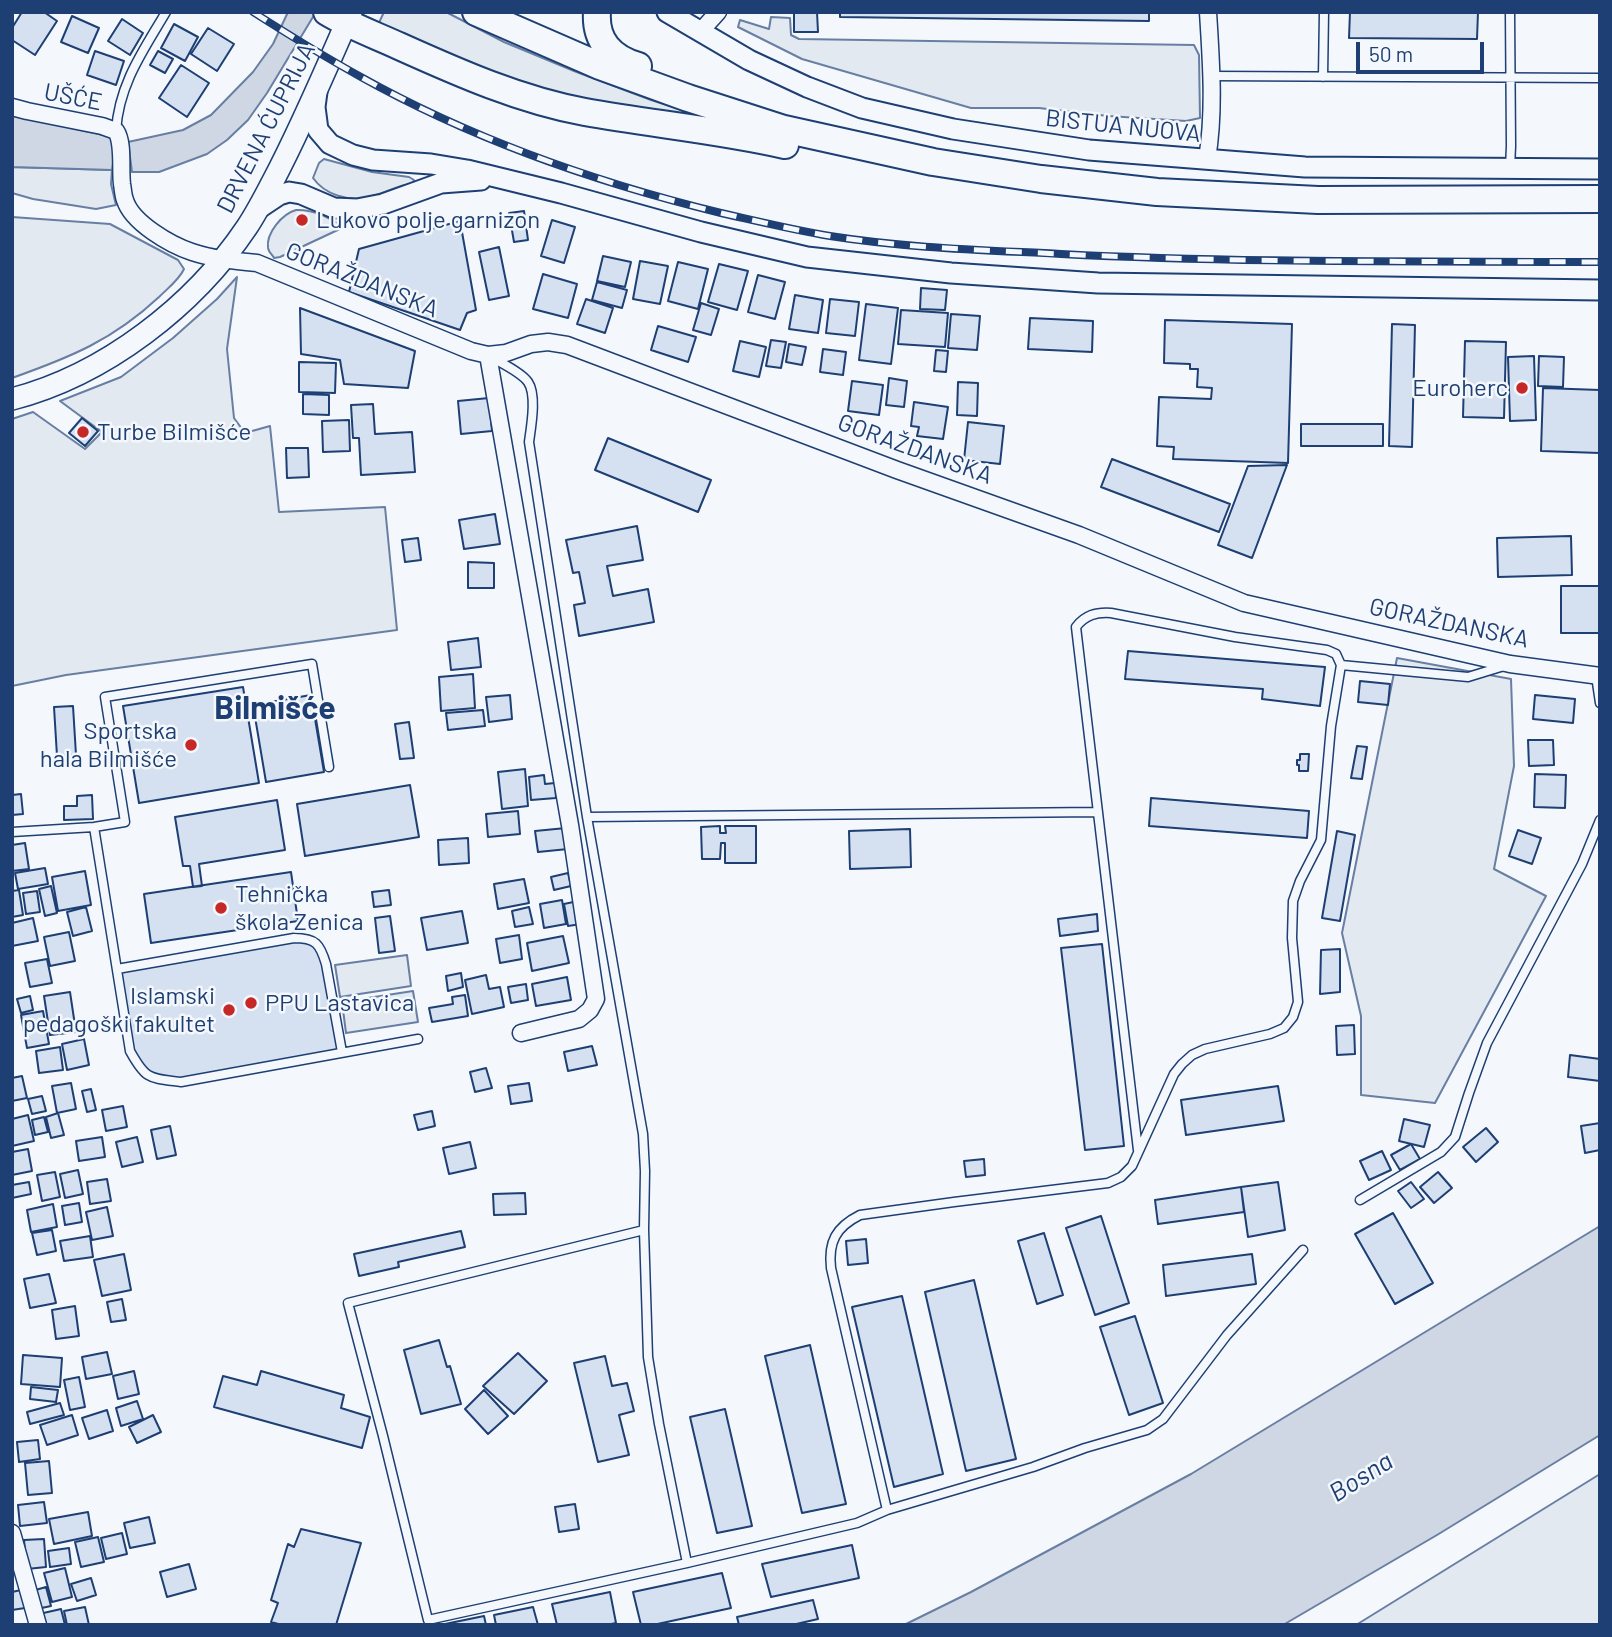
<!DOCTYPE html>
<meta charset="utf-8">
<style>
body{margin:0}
#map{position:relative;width:1612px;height:1637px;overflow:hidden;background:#f4f7fb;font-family:Barlow,sans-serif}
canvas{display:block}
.frame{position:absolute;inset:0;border:14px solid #1d3f73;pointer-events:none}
.scale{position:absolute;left:1356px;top:42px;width:128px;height:32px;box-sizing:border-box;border:4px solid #1d3f73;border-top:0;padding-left:9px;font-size:21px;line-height:24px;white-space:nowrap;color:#1d3f73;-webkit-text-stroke:5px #f4f7fb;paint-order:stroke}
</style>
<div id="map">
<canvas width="1612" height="1637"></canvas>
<div class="frame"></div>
<div class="scale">50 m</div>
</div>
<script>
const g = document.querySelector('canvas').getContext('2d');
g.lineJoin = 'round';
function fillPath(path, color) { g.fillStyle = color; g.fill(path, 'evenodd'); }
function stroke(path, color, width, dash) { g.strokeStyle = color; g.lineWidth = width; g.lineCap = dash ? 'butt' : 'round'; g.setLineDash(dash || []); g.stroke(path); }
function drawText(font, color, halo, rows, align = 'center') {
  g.font = font + ' Barlow,sans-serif'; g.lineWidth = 5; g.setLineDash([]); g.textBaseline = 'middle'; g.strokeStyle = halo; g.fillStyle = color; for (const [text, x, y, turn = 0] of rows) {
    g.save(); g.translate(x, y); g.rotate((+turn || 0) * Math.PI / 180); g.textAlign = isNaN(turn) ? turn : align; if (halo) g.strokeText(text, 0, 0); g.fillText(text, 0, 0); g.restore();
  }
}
const green = new Path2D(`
 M384,12H446L504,42L574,71L651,100L722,123L558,98L377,27Z
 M771,17L790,18L791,35L799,39L1194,45L1199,55L1200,118L1186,121L1108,116L1039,108H971L802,59L738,27L740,20L769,29Z
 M324,159L372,172L409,177L414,180L413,183C397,186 384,193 369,197C349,202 325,195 313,178L319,163Z
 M12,167L112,170L111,184L116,205L96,209L33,199L12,193Z
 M296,210C312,209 327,217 341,225L342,228L280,257L274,258C272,254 269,253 268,248C266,233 282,214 296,210Z
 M12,217L110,224L178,260L184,269C179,280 168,288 159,297C113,340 71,357 12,378Z
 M237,277L227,349L234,418L245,433L270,426L279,512L385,507L397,630L66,675L12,686V419L33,412L85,449L102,432L60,401L121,377L173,338L217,299Z
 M1397,658L1511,679L1514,766L1494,869L1546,896L1435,1103L1361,1095V1016L1342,933Z
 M407,955L411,986L340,997L335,965Z
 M413,991L418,1022L346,1033L342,1002Z
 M1600,1474V1625H1356Z`);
fillPath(green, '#e3e9f0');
stroke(green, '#687fa3', 2);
const water = new Path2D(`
 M288,12H316L267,93L248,120L227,140L207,154L159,172H132L128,142L183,130L211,115L253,72L273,44Z
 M12,115L117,138L112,170L12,167Z
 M1600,1226V1435L1437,1535L1283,1625H904L971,1592L1191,1474Z`);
fillPath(water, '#cfd7e4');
stroke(water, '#687fa3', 2);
const building = new Path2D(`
 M22,12H44L57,21L35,55L12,40V28Z
 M794,12H817L818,32H794Z
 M840,12H1149V21L840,17Z
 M1350,12H1478L1477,39L1349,38Z
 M72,16L99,28L88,53L61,42Z
 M122,19L143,33L130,55L108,41Z
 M174,24L198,37L185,61L161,48Z
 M208,28L234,44L217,71L191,54Z
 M95,51L124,61L116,85L87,75Z
 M158,51L173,59L165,73L150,65Z
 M181,65L209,83L187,117L159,98Z
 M524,211L528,240L514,242L509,213Z
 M552,220L575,227L564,263L541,256Z
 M460,221L476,310L467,313L460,330L349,292L359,249Z
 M499,247L509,296L489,300L479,252Z
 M603,256L631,262L625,287L597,281Z
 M640,261L668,266L660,304L633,299Z
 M678,262L708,269L698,309L668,301Z
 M719,264L748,271L737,310L708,302Z
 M543,274L577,284L568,318L533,309Z
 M758,275L785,282L775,319L748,312Z
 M597,282L627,290L622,308L592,300Z
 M921,288L947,290L945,310L920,309Z
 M795,295L823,300L818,333L789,329Z
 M586,299L613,308L605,333L577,324Z
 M830,299L859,302L855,336L826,333Z
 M701,303L719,309L711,335L693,330Z
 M866,304L898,308L891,364L859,360Z
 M300,308L415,351L408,388L344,384L340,360L301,354Z
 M901,310L948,313L945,347L898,344Z
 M951,314L980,316L977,350L948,348Z
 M1030,318L1093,321L1092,352L1028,349Z
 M1165,320L1292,324L1288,463L1173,459L1174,447L1157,446L1159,397L1211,399L1212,388L1197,387L1198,369H1190V364L1164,363Z
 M1392,324L1415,325L1412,447L1389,446Z
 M658,326L696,337L688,362L651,350Z
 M771,340L786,342L781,368L766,366Z
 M740,341L766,347L759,377L733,371Z
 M1465,341L1506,342L1504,418L1463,417Z
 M789,344L806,347L802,365L786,362Z
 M823,349L846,352L843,375L820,372Z
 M936,350L948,351L946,372L934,371Z
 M1534,356L1536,420L1510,421L1508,357Z
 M1539,356L1564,357L1563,387L1538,386Z
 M299,362L336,363L335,393L299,392Z
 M889,378L907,381L904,407L886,405Z
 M852,381L883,385L879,415L848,411Z
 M958,382L978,383L977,416L957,415Z
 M1543,388L1600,390V453L1541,451Z
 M303,394L329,395V415L303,414Z
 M489,398L492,431L461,434L458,401Z
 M914,402L948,407L943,439L917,436L919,427L911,426Z
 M373,404L375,434L412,432L415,472L361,475L359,438H353L351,405Z
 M82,418L98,431L85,446L69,433Z
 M349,420L350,451L323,452L322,421Z
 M968,422L1004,426L1000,464L964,460Z
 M1301,424H1383V446H1301Z
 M608,438L711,480L698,512L595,470Z
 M286,448H308L309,477L287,478Z
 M1112,459L1230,504L1219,532L1101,487Z
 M1287,465L1252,558L1218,545L1248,466Z
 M495,514L500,544L464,549L459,520Z
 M637,526L643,560L607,566L613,596L648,589L654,622L579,636L574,605L585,603L579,572L573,573L566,540Z
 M1571,536L1572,575L1498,577L1497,538Z
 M418,538L421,560L405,562L402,540Z
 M468,562L494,563V588H468Z
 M1561,586H1600V633H1561Z
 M478,638L481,667L451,670L448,642Z
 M1128,651L1325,667L1320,706L1262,699L1263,689L1125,679Z
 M473,674L475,708L441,711L439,677Z
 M1360,681L1390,684L1388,705L1358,702Z
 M243,687L259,783L139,803L123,706Z
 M311,695L324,772L266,782L253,705Z
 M510,695L512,719L489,722L486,697Z
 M1535,695L1575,699L1573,723L1533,719Z
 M73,706L76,755L57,756L54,707Z
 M483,710L485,726L448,730L446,713Z
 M409,722L414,758L400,759L395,724Z
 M1528,740H1553L1554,765L1529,766Z
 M1357,746L1367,747L1362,779L1351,778Z
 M1300,754H1309L1308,771H1299V765H1297V760H1300Z
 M525,769L528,806L502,809L498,772Z
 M1535,774L1566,775L1565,808L1534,807Z
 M544,775L545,784L555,783L556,798L531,800L529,777Z
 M410,785L419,837L305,856L297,804Z
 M21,794L23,814L12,815V795Z
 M92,795L93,819L64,820V806H77V796Z
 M1151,798L1309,811L1307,838L1149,826Z
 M277,800L285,850L199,864L202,886L193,887L190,866H183L175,817Z
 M518,811L520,834L488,837L486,814Z
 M720,826V833H726L725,826H756V863H725V843H721L720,859H702L701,827Z
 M566,828L568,849L538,852L535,831Z
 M910,829L911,867L850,869L849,831Z
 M1518,830L1541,838L1532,864L1509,856Z
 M1337,831L1355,835L1340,921L1322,918Z
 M468,838L469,863L439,865L438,840Z
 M25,843L29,869L12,871V845Z
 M45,868L48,884L18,889L15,873Z
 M85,871L91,905L58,911L52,877Z
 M291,872L298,921L151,943L144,894Z
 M568,873L571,886L554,890L551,877Z
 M524,879L529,903L498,909L494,884Z
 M51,886L57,913L45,916L39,889Z
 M19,890L23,915L12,917V891Z
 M389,890L391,905L374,907L372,892Z
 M37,891L40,912L26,914L23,893Z
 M562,900L566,924L544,928L540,904Z
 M578,901L581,924L568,926L564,904Z
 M86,907L92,931L73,936L67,912Z
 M529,907L533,924L515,927L512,911Z
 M462,911L468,943L427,950L421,918Z
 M1097,914L1098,931L1060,936L1058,919Z
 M390,916L395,951L379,953L375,918Z
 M33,918L38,941L12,946V923Z
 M69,932L75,961L50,966L44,937Z
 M519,935L522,959L500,963L496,939Z
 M563,936L569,963L532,971L527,943Z
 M306,938L322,950L342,1052L181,1082L140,1071L130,1051L117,969Z
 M1102,944L1124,1146L1085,1150L1061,948Z
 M1340,949V992L1320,994L1321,950Z
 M47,959L52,983L30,987L25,963Z
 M461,973L463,987L448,991L446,976Z
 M486,975L489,989L500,987L504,1007L472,1014L465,980Z
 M567,977L571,1000L536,1006L532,984Z
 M526,984L528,1000L511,1003L508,987Z
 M70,992L76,1032L50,1035L44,996Z
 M465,995L468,1016L432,1022L429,1008L453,1004L452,997Z
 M30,996L33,1010L21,1013L17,999Z
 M43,1011L49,1044L27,1048L21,1015Z
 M1354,1025L1355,1054L1337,1055L1336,1026Z
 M84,1039L89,1065L67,1070L62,1044Z
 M592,1046L597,1065L568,1071L564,1052Z
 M60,1047L63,1070L39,1073L36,1051Z
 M1570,1055L1600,1059V1081L1568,1077Z
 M486,1068L492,1088L475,1092L470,1072Z
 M22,1076L27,1098L12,1101V1078Z
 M71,1083L76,1109L57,1113L52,1086Z
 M529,1083L532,1101L511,1104L508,1086Z
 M1278,1086L1284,1121L1186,1135L1181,1100Z
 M91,1089L96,1110L87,1112L82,1091Z
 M42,1096L46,1111L32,1114L28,1099Z
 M123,1106L127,1127L106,1131L102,1110Z
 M432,1111L435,1126L418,1130L414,1115Z
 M58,1113L64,1135L51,1138L46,1117Z
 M28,1115L34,1141L12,1146V1119Z
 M44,1117L48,1132L35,1135L32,1120Z
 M1404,1119L1430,1125L1424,1147L1399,1141Z
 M1600,1123V1150L1585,1153L1581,1126Z
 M170,1126L176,1155L157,1159L151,1130Z
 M1486,1128L1498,1142L1476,1162L1463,1147Z
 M102,1137L105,1157L79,1161L76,1141Z
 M137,1137L143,1162L122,1167L116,1142Z
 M470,1142L476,1168L449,1174L443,1148Z
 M1411,1144L1420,1159L1400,1170L1391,1155Z
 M28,1149L32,1171L12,1175V1152Z
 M1382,1151L1391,1170L1369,1180L1360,1161Z
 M984,1159L985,1175L966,1177L964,1161Z
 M78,1170L83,1194L65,1198L60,1174Z
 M55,1172L60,1197L42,1201L37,1175Z
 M1438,1172L1452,1188L1434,1203L1420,1187Z
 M107,1179L111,1201L90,1204L87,1182Z
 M29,1182L31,1194L12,1198V1185Z
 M1278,1182L1285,1230L1248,1237L1241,1187Z
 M1411,1182L1424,1199L1411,1208L1398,1191Z
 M1241,1187L1244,1212L1158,1224L1155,1200Z
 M525,1193L526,1214L494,1215L493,1194Z
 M79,1203L82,1222L65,1225L62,1206Z
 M53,1204L57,1227L31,1232L27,1210Z
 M107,1207L113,1236L92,1240L86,1212Z
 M1393,1213L1433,1283L1395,1304L1355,1234Z
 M1101,1216L1129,1303L1095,1315L1066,1228Z
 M52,1230L56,1251L37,1255L32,1233Z
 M461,1231L465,1247L398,1262L399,1267L359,1276L354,1254Z
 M1044,1233L1063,1295L1037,1304L1018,1241Z
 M90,1236L93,1257L64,1261L60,1241Z
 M866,1239L868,1263L848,1265L846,1241Z
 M124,1254L131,1290L102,1296L94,1260Z
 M1252,1254L1256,1284L1166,1296L1163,1265Z
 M49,1274L56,1303L30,1308L24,1279Z
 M974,1280L1016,1459L966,1471L925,1292Z
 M902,1296L943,1474L894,1487L852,1307Z
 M122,1299L126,1320L111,1322L107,1302Z
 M75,1306L79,1336L56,1339L52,1310Z
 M1135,1316L1163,1403L1129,1415L1100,1327Z
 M439,1340L447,1367L450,1366L461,1404L421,1414L404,1350Z
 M810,1345L846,1504L802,1513L765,1356Z
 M107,1352L112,1374L86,1379L82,1357Z
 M518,1353L547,1381L514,1414L483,1386Z
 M23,1355L62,1358L60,1387L21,1384Z
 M605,1356L612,1386L627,1383L634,1411L619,1415L629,1455L598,1462L574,1363Z
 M134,1371L139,1394L118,1399L113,1376Z
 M261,1371L344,1395L341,1408L370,1417L362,1448L214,1407L223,1376L257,1385Z
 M79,1377L85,1407L70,1410L64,1380Z
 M31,1387L58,1390L56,1402L30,1399Z
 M484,1390L508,1416L488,1434L465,1409Z
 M137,1401L143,1419L121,1426L116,1408Z
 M60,1403L64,1415L30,1424L27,1412Z
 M725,1409L752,1526L717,1533L690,1417Z
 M107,1410L113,1431L89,1439L82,1418Z
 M72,1415L78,1435L47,1445L40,1425Z
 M153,1415L161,1432L137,1443L129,1427Z
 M38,1440L40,1459L19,1462L17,1442Z
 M49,1461L52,1493L28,1495L25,1463Z
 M44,1502L47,1523L20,1526L18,1505Z
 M575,1504L579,1529L559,1532L555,1507Z
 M88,1512L92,1536L54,1544L49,1519Z
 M149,1517L155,1543L130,1548L124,1523Z
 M301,1529L361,1543L336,1625H282L271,1622L278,1603L271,1600L288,1544L294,1547Z
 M122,1533L127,1554L106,1559L101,1538Z
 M98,1537L104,1562L81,1567L75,1542Z
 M44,1539L46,1567L27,1569L24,1540Z
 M852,1545L859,1578L771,1597L762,1564Z
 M69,1548L71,1564L50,1567L48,1551Z
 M189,1564L196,1589L167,1597L160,1572Z
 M65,1568L72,1597L52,1602L44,1573Z
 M722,1573L731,1608L653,1625H641L633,1592Z
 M91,1578L96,1595L77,1601L71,1584Z
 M46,1587L51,1606L37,1609L32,1591Z
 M21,1590L25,1608L12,1610V1592Z
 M610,1592L616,1623L607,1625H557L552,1604Z
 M813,1600L818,1619L792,1625H739L737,1617Z
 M85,1607L89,1625H67L64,1611Z
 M533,1607L538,1625H496L494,1615Z
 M61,1609L65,1625H42L39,1614Z
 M484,1616L486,1625L445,1624Z`);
fillPath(building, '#d5e0f0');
stroke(building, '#1d3f73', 2);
const service = new Path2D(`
 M1211,76L1600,78
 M1323,77L1324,12
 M116,131C119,84 143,51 166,12
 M1510,168L1511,146L1510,12
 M491,357C501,363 521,372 528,382C537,395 531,427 529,442L587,817L643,1134L645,1171L644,1230
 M1596,676L1600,703
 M587,817L1097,812
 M94,827L130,1051C146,1080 149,1078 181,1082L418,1039
 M12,832L94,827L125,822L105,697L312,664L329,767
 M117,969L294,938C316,938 320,944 326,964L342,1052
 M1138,1150L1076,627C1085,615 1096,612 1111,613L1235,637L1327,650L1336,654L1341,665
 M1360,1200L1441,1152L1455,1137L1469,1093L1487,1043L1582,864L1600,820
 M887,1510L831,1268C828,1242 836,1227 860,1215L954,1202L1108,1183L1121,1177L1132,1166L1174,1074L1182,1064L1192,1055L1205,1049L1270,1034L1284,1028L1293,1017L1298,1002L1292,938L1293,901L1300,881L1321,840L1331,726L1341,665L1468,677L1504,666
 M687,1563L659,1424L648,1357L644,1230L348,1303L383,1436L428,1620L687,1563L857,1523L887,1510L1033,1467L1085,1448L1147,1430L1163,1419L1227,1335L1303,1250`);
const minor = new Path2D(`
 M700,32L718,12
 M12,107L27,111L102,126L116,131C124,143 120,169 122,184C123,189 123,195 125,200C132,223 171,245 192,252C213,259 235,261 257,263L471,351L488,355L506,353L531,344L548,342L567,345L897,470L1079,535L1244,603L1510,664L1600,676
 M1207,159C1215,111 1211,61 1208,12
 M488,355L570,825L596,999L590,1010L579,1019L521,1033
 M12,1533L38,1625`);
const tertiary = new Path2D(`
 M667,12L749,60L807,87L862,108L953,129L1089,150L1305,167L1600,169
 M317,92L315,107L318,130L330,144L353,155L373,160L431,164L467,170L561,193L701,232L807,257L951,273L1098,283L1600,290
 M258,209L279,195L289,192L301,194L334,208L357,209L383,204L441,183L481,180`);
const secondary = new Path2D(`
 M12,399C105,375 194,306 247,227C257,212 265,196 273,181C302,126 326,69 351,12`);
const trunk = new Path2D(`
 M327,12C350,26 375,35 399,46C459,73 520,100 585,112C652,124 719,130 785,145
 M476,12L600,66L688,98L784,129L933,162L1041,179L1157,192L1318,200L1600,199
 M597,12C595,41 611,58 638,66`);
stroke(service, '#1d3f73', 11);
stroke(minor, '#1d3f73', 19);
stroke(tertiary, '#1d3f73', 23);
stroke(secondary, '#1d3f73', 24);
stroke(trunk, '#1d3f73', 30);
stroke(service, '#f4f7fb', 8);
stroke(minor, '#f4f7fb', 16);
stroke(tertiary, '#f4f7fb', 19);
stroke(secondary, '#f4f7fb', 21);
stroke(trunk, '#f4f7fb', 26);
const rail = new Path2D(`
 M253,12C289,35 325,57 361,77C472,139 598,183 721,213C757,221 794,230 830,236C906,248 984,250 1061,254C1240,263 1420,261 1600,262`);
stroke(rail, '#1d3f73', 8);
stroke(rail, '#f4f7fb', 5, [16]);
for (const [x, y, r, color] of [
 [302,220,7,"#c62828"],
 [1522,388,7,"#c62828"],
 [83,432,7,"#c62828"],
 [191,745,7,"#c62828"],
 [221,908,7,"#c62828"],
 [251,1003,7,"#c62828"],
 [229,1010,7,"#c62828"]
]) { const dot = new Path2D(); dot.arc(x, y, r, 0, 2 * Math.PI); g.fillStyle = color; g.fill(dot); stroke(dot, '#f4f7fb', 2.5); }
drawText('24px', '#1d3f73', '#f4f7fb', [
 ["UŠĆE",73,97,11],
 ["BISTUA NUOVA",1123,126,6],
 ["DRVENA ĆUPRIJA",266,128,-63],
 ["GORAŽDANSKA",362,280,22],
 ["GORAŽDANSKA",915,449,20],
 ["GORAŽDANSKA",1449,623,12]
]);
drawText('24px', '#1d3f73', '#f4f7fb', [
 ["Lukovo polje garnizon",316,220],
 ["Euroherc",1508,388,"right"],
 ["Turbe Bilmišće",97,432],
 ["Sportska",177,731,"right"],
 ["hala Bilmišće",177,759,"right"],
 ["Tehnička",235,894],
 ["škola Zenica",235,922],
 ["Islamski",215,996,"right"],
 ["pedagoški fakultet",215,1024,"right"],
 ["PPU Lastavica",265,1003]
], 'left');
drawText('italic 26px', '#1d3f73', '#f4f7fb', [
 ["Bosna",1361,1477,-32]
]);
drawText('bold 32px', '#1d3f73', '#f4f7fb', [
 ["Bilmišće",275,708]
]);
</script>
